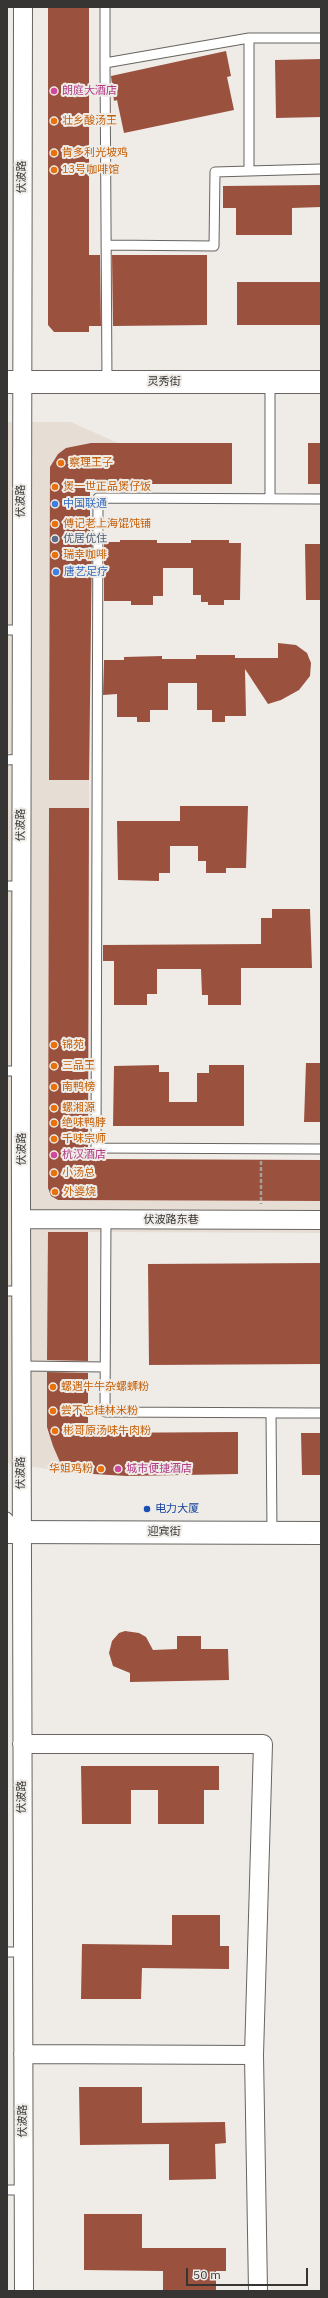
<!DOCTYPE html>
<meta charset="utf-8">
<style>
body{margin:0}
#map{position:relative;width:328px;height:2298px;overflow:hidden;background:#efece8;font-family:"IBM Plex Sans",sans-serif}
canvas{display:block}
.frame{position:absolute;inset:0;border:8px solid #363534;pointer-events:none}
.scale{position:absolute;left:186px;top:2268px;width:122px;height:18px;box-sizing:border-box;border:2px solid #363534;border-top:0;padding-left:5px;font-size:12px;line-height:14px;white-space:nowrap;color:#363534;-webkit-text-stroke:3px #efece8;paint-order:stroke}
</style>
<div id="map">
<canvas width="328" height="2298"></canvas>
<div class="frame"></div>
<div class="scale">50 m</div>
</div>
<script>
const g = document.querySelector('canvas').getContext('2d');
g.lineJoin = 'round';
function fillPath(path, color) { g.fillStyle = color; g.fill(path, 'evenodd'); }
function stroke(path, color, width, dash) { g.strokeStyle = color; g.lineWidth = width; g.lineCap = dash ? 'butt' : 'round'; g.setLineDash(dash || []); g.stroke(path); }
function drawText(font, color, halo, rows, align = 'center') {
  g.font = font + ' "IBM Plex Sans","Noto Sans SC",sans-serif'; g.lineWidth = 4; g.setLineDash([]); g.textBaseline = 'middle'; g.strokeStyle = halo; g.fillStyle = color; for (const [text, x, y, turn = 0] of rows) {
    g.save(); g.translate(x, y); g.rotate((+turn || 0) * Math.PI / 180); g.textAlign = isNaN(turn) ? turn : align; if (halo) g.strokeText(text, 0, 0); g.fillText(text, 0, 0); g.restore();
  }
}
fillPath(new Path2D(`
 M7,422H71L118,443L117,484H90L88,1200L321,1201V1233L88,1232V1475L7,1463Z`), '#e6ded4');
fillPath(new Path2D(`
 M48,7H89V255H100L101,326H89V332H54L48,325Z
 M226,51L231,76L227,77L234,110L124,133L117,100L114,101L111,76Z
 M321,59V117L276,118L275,60Z
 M321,185V207L292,208V235H236V208H223V186Z
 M112,255H207V325L113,326Z
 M237,282H321V325H237Z
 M91,443H232V484H90V542H92L89,780H49L50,467L58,454L66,448Z
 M308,443H321V484H308Z
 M120,540H157V543H191V540H229V543H241L240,600H224V605H208V602H201V595H193V568H163V596H153V605H131V601H104V542H120Z
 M305,544H321V600H306Z
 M278,643L296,645L307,653L311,663L310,676L299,690L281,700L268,704L245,669L246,716H225V722H212V710H197V683H168V710H150V722H137V717H117V694L103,695L104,660H124V657L162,656V659H196V655H235V658H278Z
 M180,806H248L246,868H226V873H206V861H198V846H170V873H159V881L118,880L117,821H180Z
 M49,808H89L88,1152L96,1159L321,1160V1201L58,1200L51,1196L48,1188Z
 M272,909H310L312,968H241V1005H208V995H202L201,969H157V994H147V1005H114V961H103V945L261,944V918H272Z
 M306,1063H321V1122H304Z
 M159,1065V1072H169V1102H197V1073H209V1065H244V1126H113L114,1066Z
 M48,1232H88V1361L47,1360Z
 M321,1263V1364L149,1365L148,1264Z
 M47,1372L88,1373V1433L238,1432V1474L127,1476L76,1473L60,1462L53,1446L47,1427Z
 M301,1433H321V1475H302Z
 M125,1631L139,1633L146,1637L153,1650L177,1649V1636H201V1649H228L229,1680L130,1682V1673L113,1666L109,1653L112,1641L119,1633Z
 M81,1766H219V1790H204V1824H158V1790H131V1824H82Z
 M172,1915H220V1946H229V1969L142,1968L141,1999H81L82,1944L172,1945Z
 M79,2087H142V2123L225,2122L226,2143L215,2144L216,2179L169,2180V2144L80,2145Z
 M84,2214H142V2248H226V2271H216V2291H163V2271L84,2270Z`), '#9a513e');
const lane = new Path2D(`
 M105,7V63L249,38H321
 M249,38V171L321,169
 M105,63L107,382
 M106,245L214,246L215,172L249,171
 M270,382V499
 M321,499L98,498L96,1148L321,1149
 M7,630H21
 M7,760L21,759
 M7,886H21
 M7,1071H22
 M106,1219L105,1412L321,1413
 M7,1291H22
 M22,1366L105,1367
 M271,1413L272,1533
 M7,1517L19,1530
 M7,1952H23
 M7,2190H24`);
const street = new Path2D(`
 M23,7C19,768 21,1530 24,2291
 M22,1219L321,1220
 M22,1744H263L254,2055L258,2291
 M23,2054L254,2055`);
const secondary = new Path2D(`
 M7,382H321
 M7,1532L321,1533`);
stroke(lane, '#676461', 11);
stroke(street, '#676461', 20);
stroke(secondary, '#676461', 24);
stroke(new Path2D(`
 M261,1161V1204`), '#a2a09d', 2.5, [4, 2]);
stroke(lane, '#fff', 9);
stroke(street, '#fff', 18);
stroke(secondary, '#fff', 22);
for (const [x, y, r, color] of [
 [54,91,4,"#d1479c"],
 [54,121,4,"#e8710a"],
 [54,153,4,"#e8710a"],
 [54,170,4,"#e8710a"],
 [61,463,4,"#e8710a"],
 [55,487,4,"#e8710a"],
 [55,504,4,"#3f7fe0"],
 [55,524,4,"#e8710a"],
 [55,539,4,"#5c6f8a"],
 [55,555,4,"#e8710a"],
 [56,572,4,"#3f7fe0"],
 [54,1045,4,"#e8710a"],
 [54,1066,4,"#e8710a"],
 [54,1087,4,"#e8710a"],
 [54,1108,4,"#e8710a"],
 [54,1123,4,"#e8710a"],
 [54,1139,4,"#e8710a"],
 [54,1155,4,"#d1479c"],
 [54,1173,4,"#e8710a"],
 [55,1192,4,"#e8710a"],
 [53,1387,4,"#e8710a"],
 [53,1411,4,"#e8710a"],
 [55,1431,4,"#e8710a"],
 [101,1469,4,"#e8710a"],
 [118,1469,4,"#d1479c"],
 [147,1509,4,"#1a4fb4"]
]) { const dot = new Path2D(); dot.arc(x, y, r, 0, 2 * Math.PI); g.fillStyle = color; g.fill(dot); stroke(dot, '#efece8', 1.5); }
drawText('11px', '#b23c85', '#efece8', [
 ["朗庭大酒店",62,91],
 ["杭汉酒店",62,1155],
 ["城市便捷酒店",126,1469]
], 'left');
drawText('11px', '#c56008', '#efece8', [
 ["壮乡酸汤王",62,121],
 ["肯多利光坡鸡",62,153],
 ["13号咖啡馆",62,170],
 ["察理王子",69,463],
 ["煲一世正品煲仔饭",63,487],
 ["傅记老上海馄饨铺",63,524],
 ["瑞幸咖啡",63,555],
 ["锦苑",62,1045],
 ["三品王",62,1066],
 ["南鸭榜",62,1087],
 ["螺湘源",62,1108],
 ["绝味鸭脖",62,1123],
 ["千味宗师",62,1139],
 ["小汤总",62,1173],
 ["外婆烧",63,1192],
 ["螺遇牛牛杂螺蛳粉",61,1387],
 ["尝不忘桂林米粉",61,1411],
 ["彬哥原汤味牛肉粉",63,1431],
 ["华姐鸡粉",93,1469,"right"]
], 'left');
drawText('11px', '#363534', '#efece8', [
 ["伏波路",22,177,-90],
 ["灵秀街",164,382],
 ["伏波路",21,501,-90],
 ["伏波路",21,825,-90],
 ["伏波路",22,1149,-90],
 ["伏波路东巷",171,1220],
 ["伏波路",21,1473,-90],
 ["迎宾街",164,1532],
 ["伏波路",22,1797,-90],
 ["伏波路",23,2121,-90]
]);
drawText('11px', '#366cbe', '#efece8', [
 ["中国联通",63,504],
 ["唐艺足疗",64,572]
], 'left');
drawText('11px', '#4e5e75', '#efece8', [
 ["优居优住",63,539]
], 'left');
drawText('11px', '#164399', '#efece8', [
 ["电力大厦",155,1509]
], 'left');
</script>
